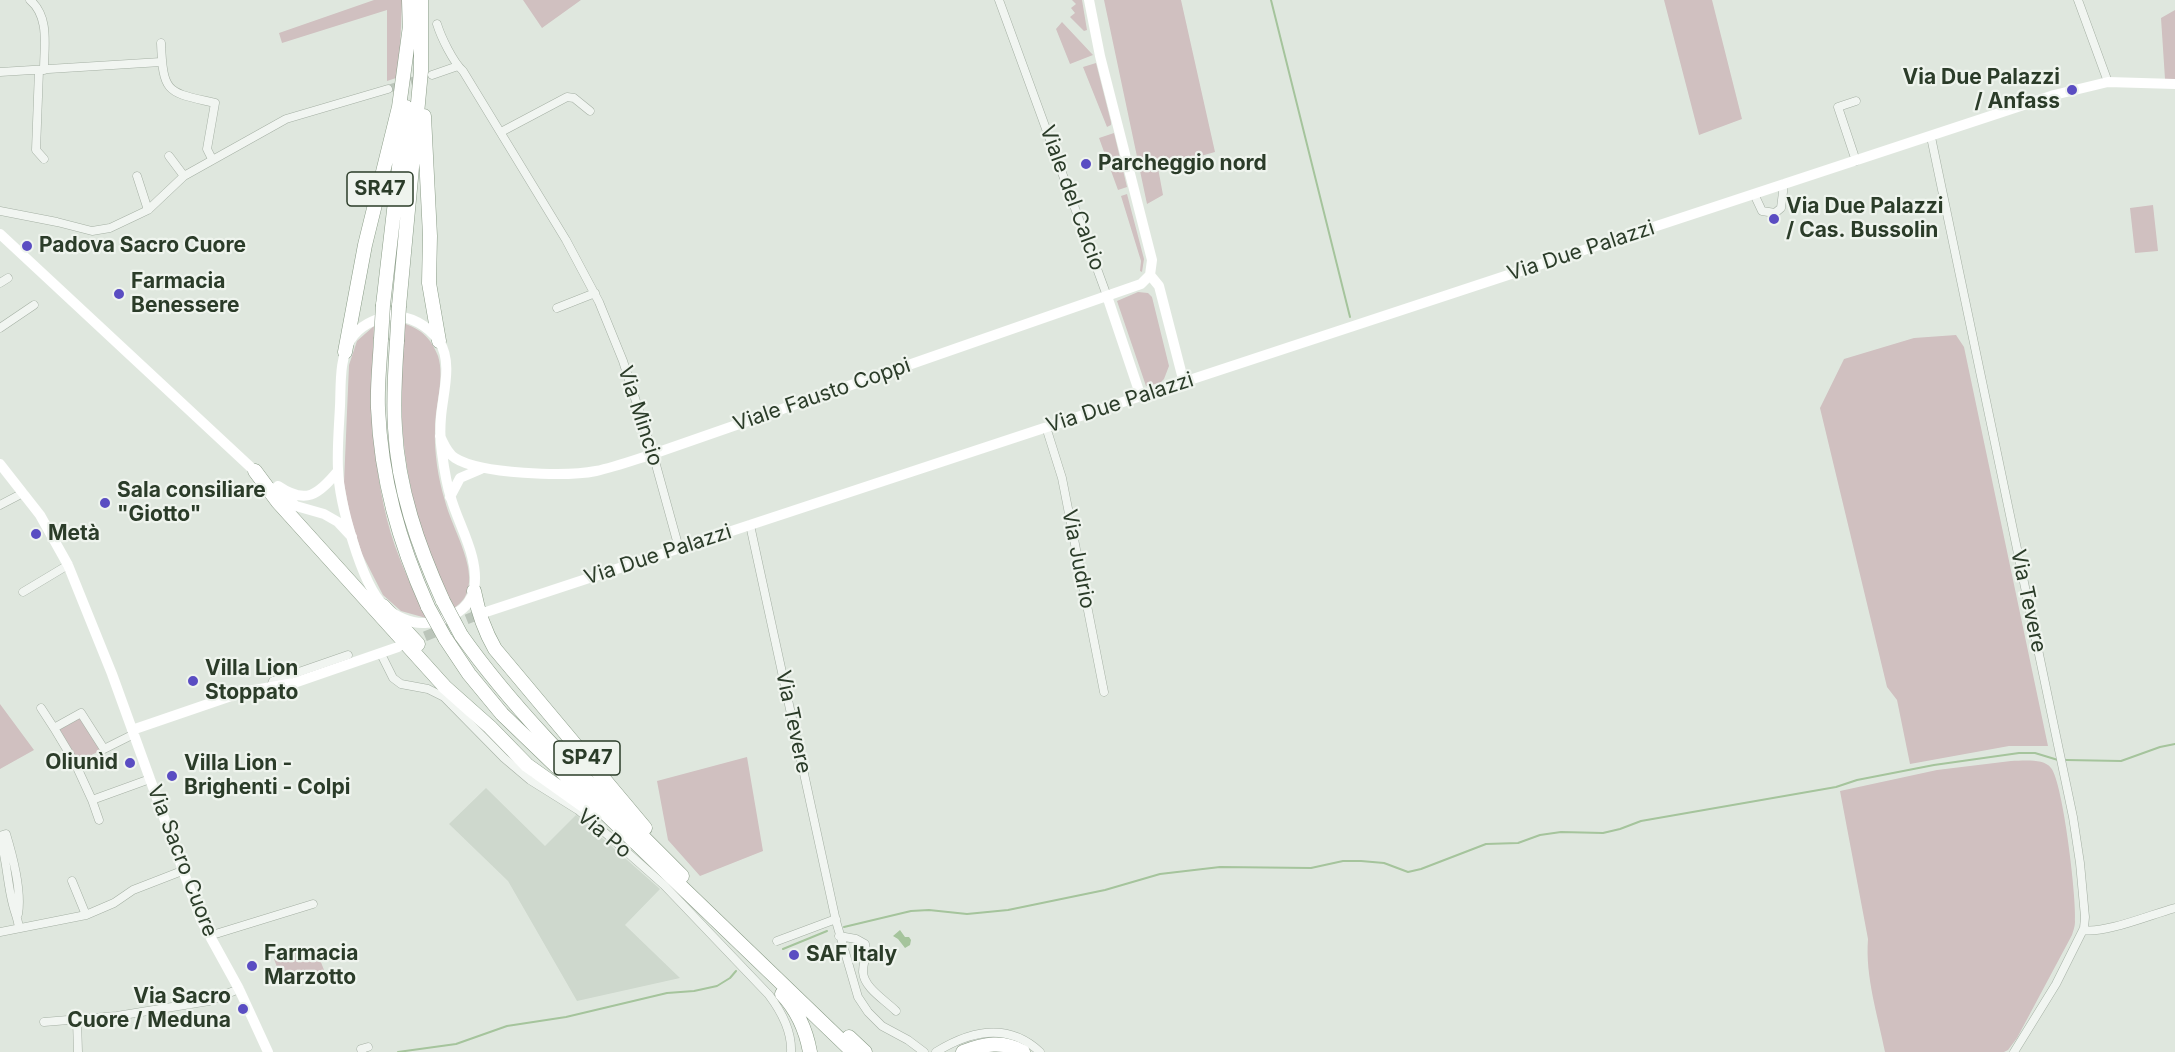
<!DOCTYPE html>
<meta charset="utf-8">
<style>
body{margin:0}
canvas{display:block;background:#dfe7de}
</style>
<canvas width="2175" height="1052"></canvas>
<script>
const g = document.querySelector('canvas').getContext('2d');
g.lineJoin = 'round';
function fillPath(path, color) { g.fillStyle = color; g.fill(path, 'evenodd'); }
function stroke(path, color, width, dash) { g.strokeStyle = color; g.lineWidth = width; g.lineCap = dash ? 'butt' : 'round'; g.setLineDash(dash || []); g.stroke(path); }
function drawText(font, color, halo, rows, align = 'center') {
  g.font = font + ' Inter,sans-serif'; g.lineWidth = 4.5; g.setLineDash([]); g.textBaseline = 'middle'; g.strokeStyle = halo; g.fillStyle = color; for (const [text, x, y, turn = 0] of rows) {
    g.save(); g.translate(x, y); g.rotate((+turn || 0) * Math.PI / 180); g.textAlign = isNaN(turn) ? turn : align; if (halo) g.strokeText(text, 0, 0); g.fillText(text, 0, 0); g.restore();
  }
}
fillPath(new Path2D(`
 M486,788L545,846L576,815L660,889L625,925L680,978L577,1001L508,881L449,824Z`), '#ced8cd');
fillPath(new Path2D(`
 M374,0H402L399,77L387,81V10L282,43L279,33Z
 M523,0H581L542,28Z
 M1072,0H1082L1087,30L1084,31L1070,17L1075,13L1071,8L1076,4Z
 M1104,0H1181L1215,152L1158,168L1163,195L1147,204Z
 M1664,0H1712L1742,119L1699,135Z
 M2175,10V80L2165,79L2161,18Z
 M1062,22L1093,55L1070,64L1056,29Z
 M1096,63L1111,122V125L1107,127L1083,67Z
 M1114,133L1127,187L1118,190L1099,138Z
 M1127,194L1144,259L1142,272L1140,271L1141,261L1121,196Z
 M2153,205L2158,251L2135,253L2130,208Z
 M1138,292L1148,293L1152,297L1169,366L1164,379L1160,383L1146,386L1117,301Z
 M403,323C421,329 431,338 438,356C445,378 435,406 435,429C434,452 438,478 445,501C451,526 477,567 467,592C465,600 458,605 453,609C424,551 405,484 402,419C400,387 402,355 403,323Z
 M374,326C371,400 371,475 395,546C404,571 415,594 426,618L401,611L383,595L362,554L350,515L344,483L349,365L357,341Z
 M1956,335L1964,347L2048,746H2009L1910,764L1897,700L1887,687L1820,408L1844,359L1914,338Z
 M0,704L34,750L0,769Z
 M80,715L102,750L76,762L56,728Z
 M747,757L763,851L700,876L668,840L657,781Z
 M2011,761C2022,761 2044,758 2051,768C2063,782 2077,900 2075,922C2075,927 2073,931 2072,935L2017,1038L2008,1050L2004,1052H1885C1878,1016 1865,977 1868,939L1840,791L1937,770Z
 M315,947L324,970L283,983L274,959Z`), '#d0c0c0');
fillPath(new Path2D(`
 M900,930L905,937H909L911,940L910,945L905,948L898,939L893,936Z`), '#a5c49c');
stroke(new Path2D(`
 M1271,0L1350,317
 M2066,760L2121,761L2160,747L2175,744
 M844,927L911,911L929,910L967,914L1008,910L1105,890L1160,874L1220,867L1311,868L1343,861H1361L1384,863L1408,872L1421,869L1486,844L1518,843L1540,835L1561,832L1603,833L1620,829L1641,821L1836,787L1857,780L1934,765L2019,753H2035L2058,760
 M783,949L827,931
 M398,1052L456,1044L507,1026L566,1017L667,993L694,991L717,986L730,978L736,971`), '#a5c49c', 2);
stroke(new Path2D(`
 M388,89L422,78`), '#bbc5ba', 8, [8, 4]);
stroke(new Path2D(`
 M411,642L485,612`), '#bbc5ba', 10, [10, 5]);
const street = new Path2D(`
 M30,0C50,17 44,46 44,70
 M999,0L1107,296
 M2078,0L2108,82
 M437,24C441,37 453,62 463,71L566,240L599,302L623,361L653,454L677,541
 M161,43C163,95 168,92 215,103L207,149L212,159
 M39,70L36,150L44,159
 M0,72L161,62
 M432,75L458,66
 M1856,101L1838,107L1856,161
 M501,132L567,97L574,98L590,111
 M1931,137L2073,817L2080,863L2085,917L2084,928L2056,984L2014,1052
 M169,156L184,176
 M137,176L148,210
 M1754,194L1762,211L1775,213L1781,208L1784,184
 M0,211L57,222L92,231L110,228L148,210L184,176L286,119L388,89
 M0,283L8,278
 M557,308L595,293
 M0,328L34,305
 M1046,427L1062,478L1104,692
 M0,505L23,493
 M750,525L836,921L858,997L868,1012L882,1026L908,1040L924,1052
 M23,592L68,565
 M381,654L393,678L401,684L428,689L444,697L504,758L530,780L578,810L610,837L664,885L769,995C781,1011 792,1031 791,1052
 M271,686L273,681L348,655
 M41,708L54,728
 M134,734L104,749L81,713L54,728L75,763L92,800L150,779
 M92,800L99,820
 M0,836L6,834C13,857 22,891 18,914
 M0,838C7,860 7,883 13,905C15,913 18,919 19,928
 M72,881L86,915
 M2083,930C2105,934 2152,914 2175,908
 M0,932L86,915L114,903L133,890L182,871
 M209,936L313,904
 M839,936L856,939L865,944C868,956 863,960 863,972C864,988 885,1000 896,1011
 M777,941L836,919
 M77,1020L78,1052
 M44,1022L117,1016L209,1001L239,989
 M362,1052L361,1049L368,1047
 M936,1052C970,1031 1008,1022 1040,1052`);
const highway = new Path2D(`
 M409,0L410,34
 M424,116L430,236L429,283L439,341
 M383,305L406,107
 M399,306L421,71V0
 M381,339C380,361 377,385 378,408C381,479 399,542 428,607
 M397,341C395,370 393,399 395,428C398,489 418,546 443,601
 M345,352L365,245L399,107L410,26
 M255,471L278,502L445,687L490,727L527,765L589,809
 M474,591C478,612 484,630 495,649L645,828
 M383,606L418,644
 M461,635C524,724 605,798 682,876
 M445,638L469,674L502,714L853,1052
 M782,994C797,1010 806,1030 810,1052
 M849,1037L865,1052
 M963,1052C984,1044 1003,1040 1023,1052`);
stroke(street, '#a5b0a4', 9);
stroke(highway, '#8a9c87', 15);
stroke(street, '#f1f5f1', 8);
stroke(new Path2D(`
 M0,234L259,475
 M1150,275L1159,286L1184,383
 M1107,296L1141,397
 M389,315C409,316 426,323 439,341C453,362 443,393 441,417C440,429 440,441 442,453C444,468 446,483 451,498C459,526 480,559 474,589C470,611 445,622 425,623C411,624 394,616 384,606C361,584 339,501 338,469C337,448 339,427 340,406C341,384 339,359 351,339C360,325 374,320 389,315Z
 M440,436C444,444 447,453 455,458C480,474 566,477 596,471C615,467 634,460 653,454L1141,284L1150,275L1152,260L1100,56L1089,0
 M0,464L40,515L68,565L112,674L201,920L239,989L268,1052
 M278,486C306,505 318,495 338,471
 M272,488L296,506L324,514L338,522L352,537
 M450,497L460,478L481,469
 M486,612L2054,95L2108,82L2175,84
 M132,730L243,692L294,683L398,647`), '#fff', 10);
stroke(highway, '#fff', 14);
const highwayBridge = new Path2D(`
 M381,339L383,305
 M397,341L399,306
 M443,601L461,635
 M428,607L445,638`);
stroke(highwayBridge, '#8a9c87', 15, []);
stroke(highwayBridge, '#fff', 14);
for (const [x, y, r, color] of [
 [2072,90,6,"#5a4dc2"],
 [1086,164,6,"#5a4dc2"],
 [1774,219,6,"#5a4dc2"],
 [27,246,6,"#5a4dc2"],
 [119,294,6,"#5a4dc2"],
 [105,503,6,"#5a4dc2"],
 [36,534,6,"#5a4dc2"],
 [193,681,6,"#5a4dc2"],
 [130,763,6,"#5a4dc2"],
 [172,776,6,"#5a4dc2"],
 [794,955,6,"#5a4dc2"],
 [252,966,6,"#5a4dc2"],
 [243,1009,6,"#5a4dc2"]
]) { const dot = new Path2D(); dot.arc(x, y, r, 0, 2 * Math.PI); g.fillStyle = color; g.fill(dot); stroke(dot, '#eff4ee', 2); }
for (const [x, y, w] of [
 [380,189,66],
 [587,758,66]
]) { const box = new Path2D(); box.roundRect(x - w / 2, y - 17, w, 34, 4.5); g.fillStyle = '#eff4ee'; g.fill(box); stroke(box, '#2b3c29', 1.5); }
drawText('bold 20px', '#2b3c29', null, [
 ["SR47",380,189],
 ["SP47",587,758]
]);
drawText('bold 21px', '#2b3c29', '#eff4ee', [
 ["Via Due Palazzi",2060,78,"right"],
 ["/ Anfass",2060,102,"right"],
 ["Parcheggio nord",1098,164],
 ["Via Due Palazzi",1786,207],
 ["/ Cas. Bussolin",1786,231],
 ["Padova Sacro Cuore",39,246],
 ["Farmacia",131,282],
 ["Benessere",131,306],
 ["Sala consiliare",117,491],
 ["\"Giotto\"",117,515],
 ["Metà",48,534],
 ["Villa Lion",205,669],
 ["Stoppato",205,693],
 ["Oliunìd",118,763,"right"],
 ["Villa Lion -",184,764],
 ["Brighenti - Colpi",184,788],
 ["Farmacia",264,954],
 ["Marzotto",264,978],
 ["SAF Italy",806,955],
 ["Via Sacro",231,997,"right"],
 ["Cuore / Meduna",231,1021,"right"]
], 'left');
drawText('21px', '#2b3c29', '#eff4ee', [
 ["Viale del Calcio",1072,198,70],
 ["Via Due Palazzi",1581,251,-18],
 ["Viale Fausto Coppi",822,395,-19],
 ["Via Due Palazzi",1120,403,-18],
 ["Via Mincio",640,416,72],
 ["Via Due Palazzi",658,555,-18],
 ["Via Judrio",1078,559,79],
 ["Via Tevere",2028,601,78],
 ["Via Tevere",793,722,78],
 ["Via Po",604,834,40],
 ["Via Sacro Cuore",182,861,69]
]);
</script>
